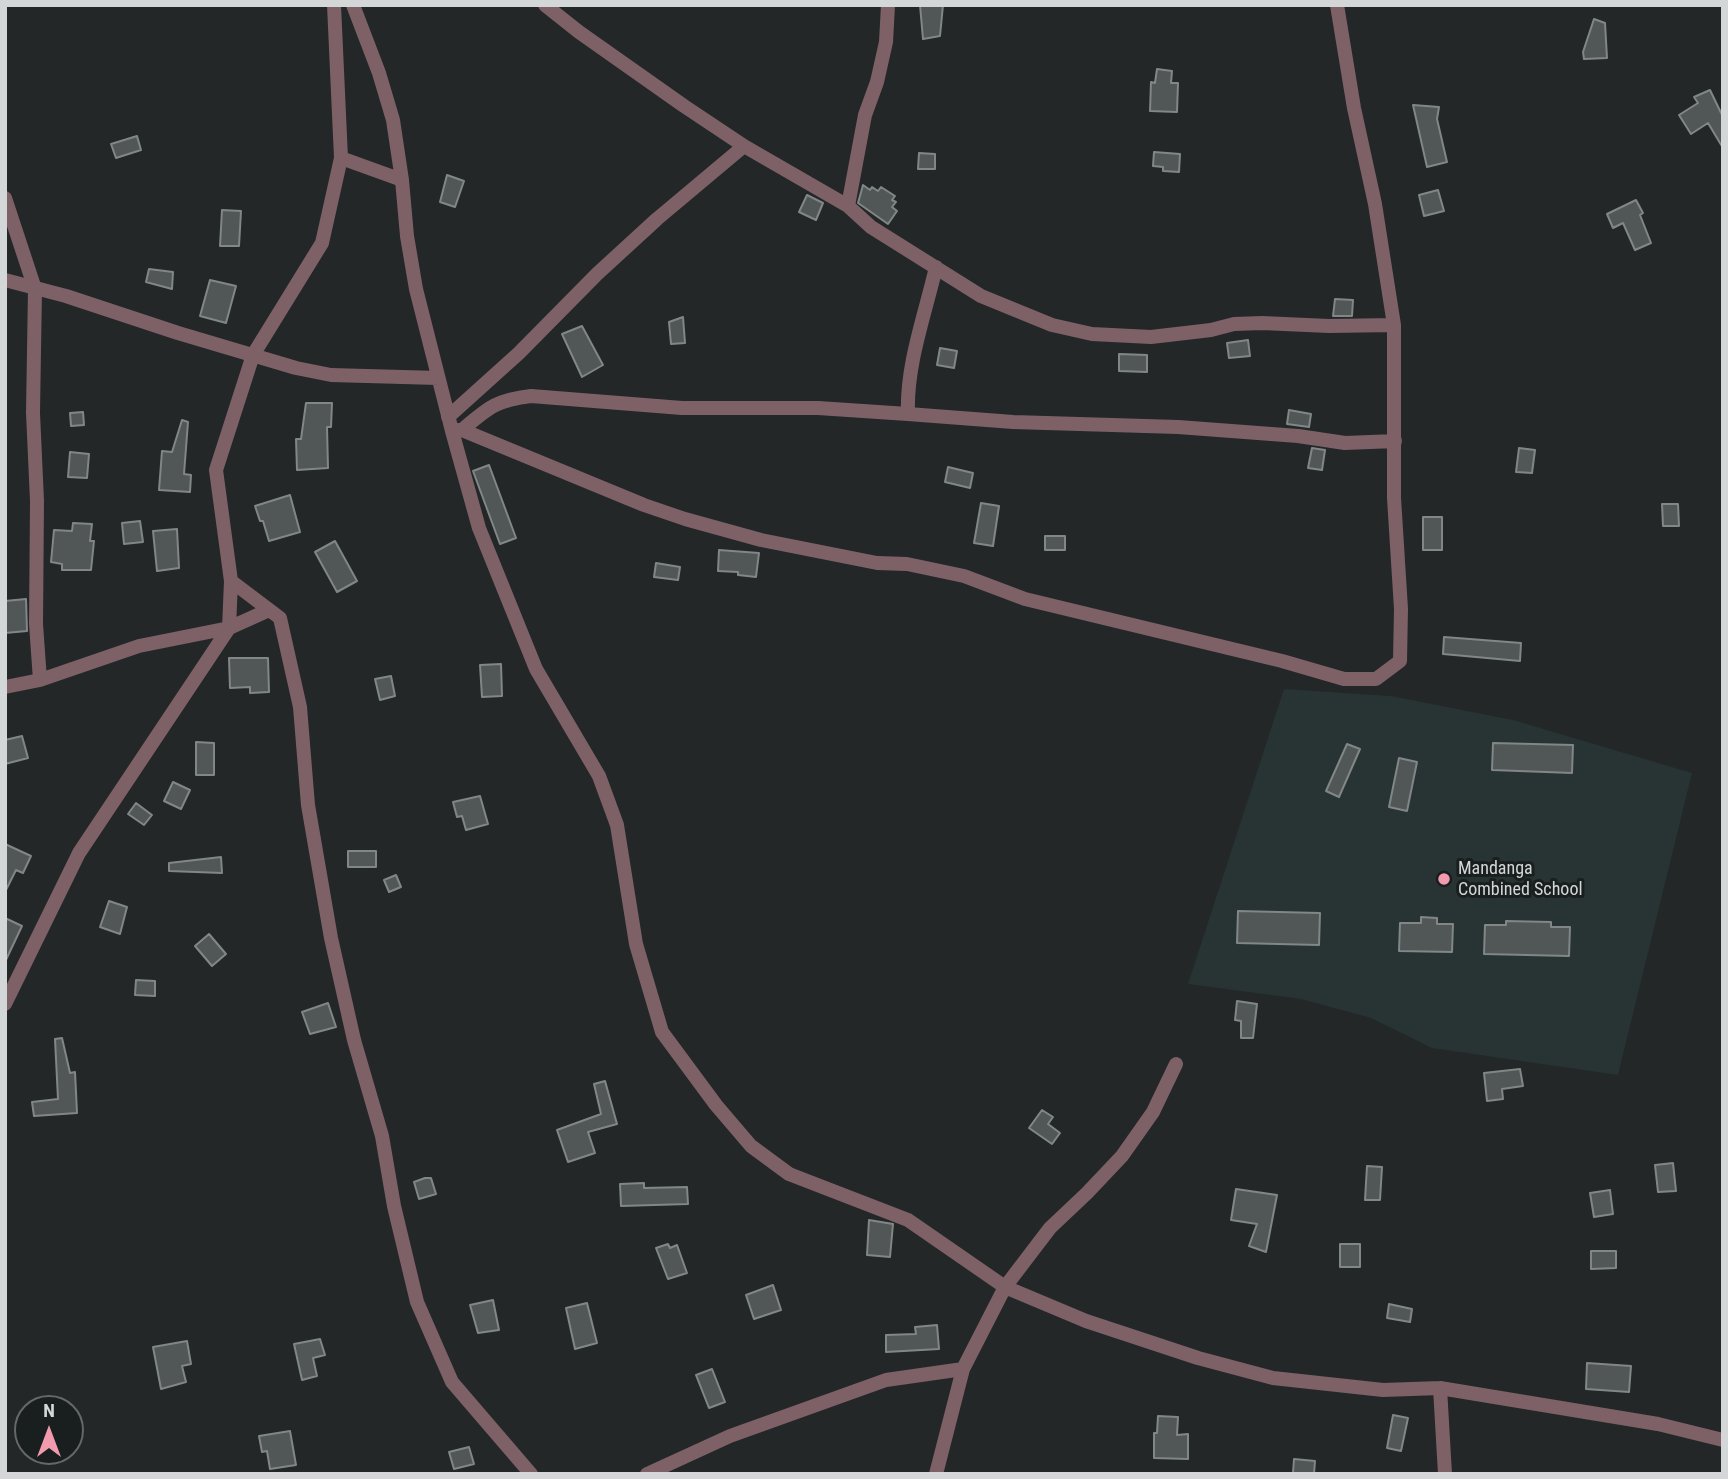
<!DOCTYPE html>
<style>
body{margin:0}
#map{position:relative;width:1728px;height:1479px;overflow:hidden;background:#232728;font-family:"Roboto Condensed",sans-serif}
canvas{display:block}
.frame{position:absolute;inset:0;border:7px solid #d4d7d7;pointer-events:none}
.north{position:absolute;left:14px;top:1395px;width:70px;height:70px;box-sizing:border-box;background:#191e1e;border:2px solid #646868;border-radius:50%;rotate:0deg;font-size:19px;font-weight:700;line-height:28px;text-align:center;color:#d4d7d7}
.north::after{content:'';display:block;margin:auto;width:24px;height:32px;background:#f29aae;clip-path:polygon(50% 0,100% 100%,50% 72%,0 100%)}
</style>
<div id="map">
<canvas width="1728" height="1479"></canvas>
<div class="frame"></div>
<div class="north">N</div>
</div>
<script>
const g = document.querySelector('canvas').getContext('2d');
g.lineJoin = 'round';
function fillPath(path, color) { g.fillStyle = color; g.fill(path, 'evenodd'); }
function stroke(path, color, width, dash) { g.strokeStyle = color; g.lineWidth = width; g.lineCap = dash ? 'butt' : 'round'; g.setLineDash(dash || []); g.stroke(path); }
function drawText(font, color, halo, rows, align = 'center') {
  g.font = font + ' "Roboto Condensed",sans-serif'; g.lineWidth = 6; g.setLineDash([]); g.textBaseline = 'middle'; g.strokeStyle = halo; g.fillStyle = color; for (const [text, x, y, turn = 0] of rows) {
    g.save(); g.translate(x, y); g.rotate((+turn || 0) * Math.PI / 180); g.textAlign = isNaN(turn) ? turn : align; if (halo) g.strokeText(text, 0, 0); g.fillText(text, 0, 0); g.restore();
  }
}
fillPath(new Path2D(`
 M1284,689L1391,696L1513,720L1692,773L1618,1075L1432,1048L1371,1018L1301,999L1188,984Z`), '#283334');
const building = new Path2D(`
 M920,5H943L940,36L923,39Z
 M1594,19L1605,23L1607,58L1584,59L1583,52Z
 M1157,69L1172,71L1171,83H1178L1177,112L1150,111L1151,82L1155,83Z
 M1710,90L1723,117V148L1708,123L1691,134L1679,115L1698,103L1694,97Z
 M1413,105L1439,107L1437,119L1447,162L1427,167Z
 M137,136L141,150L116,158L111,144Z
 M1154,152L1180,154L1179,172L1163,171V167L1153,166Z
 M919,153L935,154V169H918Z
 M447,175L464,181L455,207L440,202Z
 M863,185L870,190L872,187L878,191L881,187L895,196L892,200L896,202L892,207L897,211L888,224L858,203Z
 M1438,190L1444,211L1424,216L1419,195Z
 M807,195L823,203L816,220L799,212Z
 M1636,200L1643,213L1640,215L1651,243L1635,250L1623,223L1613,228L1607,214Z
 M222,210L241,211L239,246H220Z
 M149,269L173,272L172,289L146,282Z
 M210,280L236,286L226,323L200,316Z
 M1335,299L1353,300L1352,316H1333Z
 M683,317L685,343L671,344L669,322Z
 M582,326L603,365L582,377L562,334Z
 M1248,340L1250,356L1229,358L1227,343Z
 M940,348L957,351L954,368L937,365Z
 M1119,354L1147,355V372L1119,371Z
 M306,403H332L331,427H327L328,468L297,470L296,439H301Z
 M1289,410L1311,414L1309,427L1287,424Z
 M83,412L84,425L71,426L70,413Z
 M182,420L188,422L184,474L191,475L190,492L159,490L162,451L172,452Z
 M1312,448L1325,450L1322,470L1308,468Z
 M1519,448L1535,450L1532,473L1516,472Z
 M70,452L89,454L87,478L68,477Z
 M489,465L516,538L500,544L473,471Z
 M948,467L973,473L970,488L945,482Z
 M290,495L300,532L269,541L263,521H260L255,506Z
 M981,503L999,506L993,546L974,543Z
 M1662,504H1678L1679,526H1663Z
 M1423,517H1442V550H1423Z
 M140,521L143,542L124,544L122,523Z
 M73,523L92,524L90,541H94L91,570H62V564L51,562L54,530L72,531Z
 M177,529L179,568L157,571L153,531Z
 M1045,536H1065V550H1045Z
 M335,541L357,581L337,592L315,552Z
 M719,550L759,553L756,577L738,575V572L718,571Z
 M656,563L680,567L678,580L654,577Z
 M26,599L27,631L5,633V601Z
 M1444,637L1521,643L1520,661L1443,654Z
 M229,658H268L269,692L250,693V687L230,688Z
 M501,664L502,696L482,697L480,665Z
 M391,676L395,696L380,700L375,679Z
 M22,736L28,758L5,764V740Z
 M196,742L214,743V775H196Z
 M1493,743L1573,745L1572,773L1492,770Z
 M1347,744L1360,749L1339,797L1326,791Z
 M1399,758L1417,762L1407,811L1389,807Z
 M173,782L190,790L181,809L164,801Z
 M480,796L488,824L466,830L462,816L457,817L453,802Z
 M136,803L152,815L144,825L128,814Z
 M5,844L31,856L23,873L16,870L5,892Z
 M348,851H376V867H348Z
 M221,857L222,873L169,871V863Z
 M396,875L401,887L389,892L384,880Z
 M109,901L127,907L120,934L100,927Z
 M1238,911L1320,913L1319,945L1237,943Z
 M1421,917L1437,918V924H1453L1452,952L1399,951L1400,923H1421Z
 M5,918L22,926L5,962Z
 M1506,921L1551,922V927H1570L1569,956L1484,954L1485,925H1506Z
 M209,934L226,954L212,966L195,946Z
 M136,980L155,981V996L135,995Z
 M1237,1001L1257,1004L1253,1038H1241V1021L1235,1020Z
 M328,1003L336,1027L310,1034L302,1012Z
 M62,1038L70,1073L75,1072L77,1113L34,1116L32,1102L58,1099L55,1039Z
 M1520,1069L1523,1086L1502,1089L1503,1099L1487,1101L1484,1073Z
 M605,1081L617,1124L588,1132L595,1153L568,1162L557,1130L601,1114L594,1084Z
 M1042,1110L1053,1117L1048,1124L1060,1133L1052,1144L1029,1128Z
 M1673,1163L1676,1191L1658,1192L1655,1165Z
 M1367,1166L1382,1167L1380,1200H1365Z
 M425,1178H431L436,1194L419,1199L414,1182Z
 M644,1183V1188L687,1187L688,1204L621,1206L620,1184Z
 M1236,1189L1277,1195L1266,1252L1249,1246L1257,1224L1231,1220Z
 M1610,1190L1613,1214L1594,1217L1590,1193Z
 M869,1220L893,1224L890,1257L867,1255Z
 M668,1244L670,1248L677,1245L687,1273L668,1279L656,1248Z
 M1340,1244H1360V1267H1340Z
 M1591,1251H1616V1268L1591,1269Z
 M773,1285L781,1310L754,1319L746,1295Z
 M493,1300L499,1330L478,1333L470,1305Z
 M587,1303L597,1343L575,1349L566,1308Z
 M1389,1304L1412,1309L1410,1322L1387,1318Z
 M937,1325L939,1349L886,1352V1335L916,1334L915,1327Z
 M320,1339L325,1355L313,1358L317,1376L302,1380L294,1344Z
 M187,1341L191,1364L182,1366L186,1382L161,1389L153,1347Z
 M1587,1363L1631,1366L1629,1392L1586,1389Z
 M712,1369L725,1402L709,1408L696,1375Z
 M1393,1415L1408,1418L1401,1451L1387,1448Z
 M1158,1416L1178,1417L1177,1435L1188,1434V1459L1154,1458V1433H1157Z
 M290,1431L296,1465L270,1469L267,1451L262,1452L259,1436Z
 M469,1447L474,1464L454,1469L449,1452Z
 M1294,1459L1315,1461L1314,1474L1293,1473Z`);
fillPath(building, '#515656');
stroke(building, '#818687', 2);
stroke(new Path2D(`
 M353,5L379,73L393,120L402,180L407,236L416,289L452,431L479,528L536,669L599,776L617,825L636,944L662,1032L716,1105L751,1146L789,1174L908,1220L1005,1287L1086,1321L1198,1358L1273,1378L1383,1390L1440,1388L1658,1424L1723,1440
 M545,5L579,32L684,106L744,146L848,206L871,227L981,296L1052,325L1092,334L1151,337L1211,330L1234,324L1262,323L1329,326L1394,325
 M341,158L402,180
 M5,198L35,289L33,413L37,501L36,624L40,680
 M848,206L865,115L877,82L886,42L888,5
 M5,280L66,296L178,333L296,368L331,375L438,378
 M908,414L1013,422L1178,427L1298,436L1345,443L1395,441
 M448,417L519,353L597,274L657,219L744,146
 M456,430H462C488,408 496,400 531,396L682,408H818L908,414C906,365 925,315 936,267
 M462,430L644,505L685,519L761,540L877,563L907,564L964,576L1025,599L1282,661L1344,679H1376L1400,661L1401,609L1394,498V325L1375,204L1354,108L1337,5
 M231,581L280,618L300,707L308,805L331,938L354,1040L382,1136L394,1206L417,1302L452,1382L531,1474
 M5,687L40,680L139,646L229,628L269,610
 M5,1004L79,853L229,628L231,581L216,470L253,355L322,243L341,158L334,5
 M1440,1388L1445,1474
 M647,1474L730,1436L886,1380L963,1369
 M936,1474L963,1369L1005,1287L1050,1228L1087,1193L1122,1156L1153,1112L1176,1064`), '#7e6167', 14);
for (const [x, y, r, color] of [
 [1444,879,7,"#f29aae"]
]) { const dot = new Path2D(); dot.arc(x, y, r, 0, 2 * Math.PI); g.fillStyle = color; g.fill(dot); stroke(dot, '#191e1e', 2.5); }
drawText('18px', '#d4d7d7', '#191e1e', [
 ["Mandanga",1458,869],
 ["Combined School",1458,890]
], 'left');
</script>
